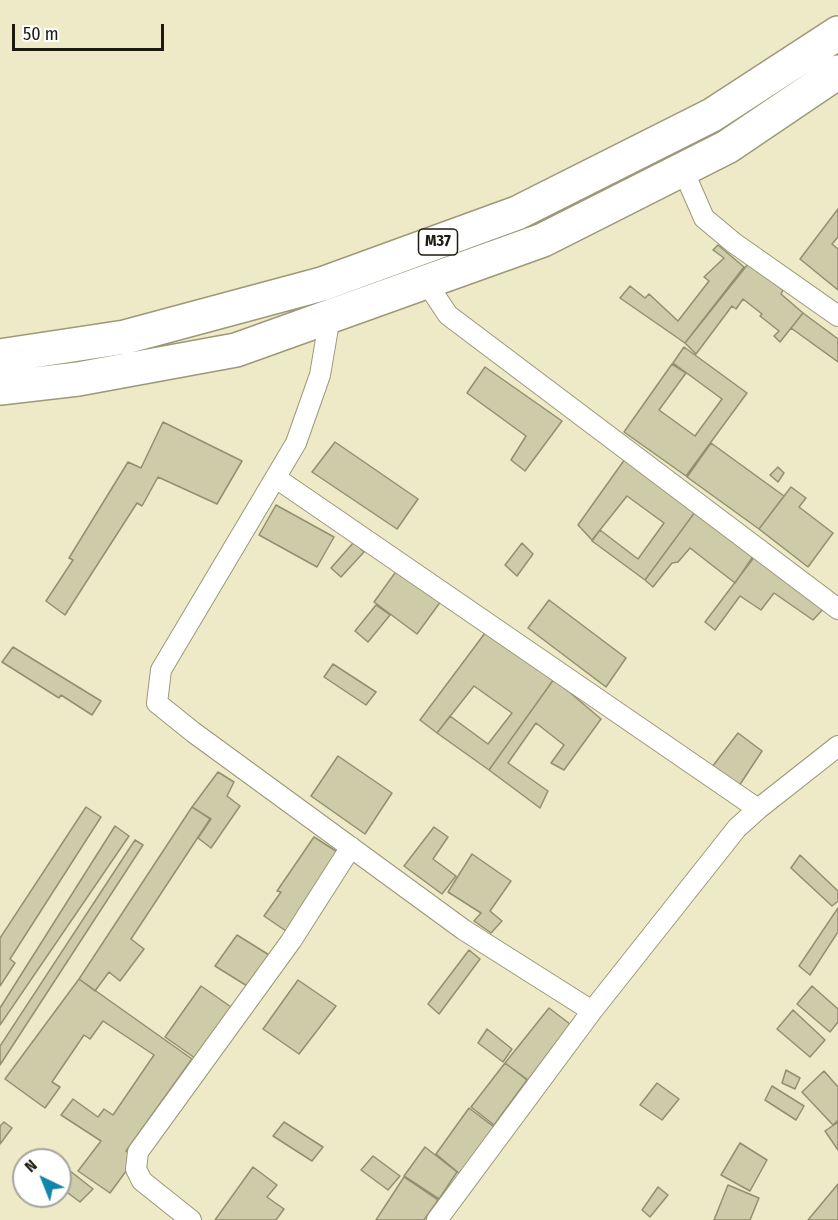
<!DOCTYPE html>
<style>
body{margin:0}
#map{position:relative;width:838px;height:1220px;overflow:hidden;background:#eeeac8;font-family:"Fira Sans Condensed",sans-serif}
canvas{display:block}
.north{position:absolute;left:12px;top:1148px;width:60px;height:60px;box-sizing:border-box;background:#fff;border:2px solid #a5a49f;border-radius:50%;rotate:317deg;font-size:16px;font-weight:700;line-height:24px;text-align:center;color:#1d1b0f}
.north::after{content:'';display:block;margin:auto;width:21px;height:27px;background:#1285ab;clip-path:polygon(50% 0,100% 100%,50% 72%,0 100%)}
.scale{position:absolute;left:12px;top:24px;width:152px;height:27px;box-sizing:border-box;border:3px solid #1d1b0f;border-top:0;padding-left:8px;font-size:18px;line-height:21px;white-space:nowrap;color:#1d1b0f;-webkit-text-stroke:4px #fff;paint-order:stroke}
</style>
<div id="map">
<canvas width="838" height="1220"></canvas>
<div class="north">N</div>
<div class="scale">50 m</div>
</div>
<script>
const g = document.querySelector('canvas').getContext('2d');
g.lineJoin = 'round';
function fillPath(path, color) { g.fillStyle = color; g.fill(path, 'evenodd'); }
function stroke(path, color, width, dash) { g.strokeStyle = color; g.lineWidth = width; g.lineCap = dash ? 'butt' : 'round'; g.setLineDash(dash || []); g.stroke(path); }
function drawText(font, color, halo, rows, align = 'center') {
  g.font = font + ' "Fira Sans Condensed",sans-serif'; g.lineWidth = 4.5; g.setLineDash([]); g.textBaseline = 'middle'; g.strokeStyle = halo; g.fillStyle = color; for (const [text, x, y, turn = 0] of rows) {
    g.save(); g.translate(x, y); g.rotate((+turn || 0) * Math.PI / 180); g.textAlign = isNaN(turn) ? turn : align; if (halo) g.strokeText(text, 0, 0); g.fillText(text, 0, 0); g.restore();
  }
}
const building = new Path2D(`
 M838,209V237L832,244L838,249V290L800,259Z
 M718,245L744,267L685,343L620,298L630,286L645,298L649,294L678,321L709,281L704,277L724,258L713,250Z
 M748,264L783,290L781,294L803,313L780,342L774,336L779,331L760,316L762,314L743,299L736,309L732,306L696,354L685,343Z
 M803,313L838,339V362L791,328Z
 M684,347L747,393L686,476L624,432L672,364L686,373L659,410L695,436L722,399L673,363Z
 M485,367L562,421L525,471L511,460L526,436L467,393Z
 M163,422L242,461L217,504L158,477L142,506L137,503L65,615L46,601L73,560L69,558L128,462L141,468Z
 M335,442L418,499L397,529L312,472Z
 M711,443L784,496L759,529L687,477Z
 M625,459L695,512L645,580L592,541L600,530L638,559L664,523L627,496L592,540L578,525Z
 M778,467L784,473L778,482L770,475Z
 M791,487L806,498L799,507L833,533L808,567L759,529Z
 M276,505L334,537L317,567L259,535Z
 M695,512L754,555L735,583L690,548L678,562L672,563L653,587L645,580Z
 M354,542L364,552L341,577L331,568Z
 M522,543L533,554L517,576L505,565Z
 M755,556L825,607L813,620L774,593L761,610L740,596L715,630L705,622Z
 M400,566L444,597L417,634L374,602Z
 M549,600L626,658L606,687L528,628Z
 M376,605L390,615L368,642L355,631Z
 M488,629L554,679L489,770L437,733L450,716L488,744L512,713L474,686L437,733L420,720Z
 M13,647L101,701L92,715L61,695L59,698L2,662Z
 M333,664L376,692L366,705L324,677Z
 M554,679L601,719L564,770L551,763L564,745L536,723L508,763L548,791L540,808L489,770Z
 M738,733L762,751L739,786L712,767Z
 M338,756L392,793L365,834L311,796Z
 M218,772L234,782L227,796L240,806L211,848L198,838L211,819L192,807Z
 M86,807L101,817L10,959L15,963L0,986V938Z
 M192,807L210,819L131,939L144,949L120,981L109,972L95,991L79,979Z
 M115,826L129,836L0,1025V1008Z
 M434,827L448,837L433,859L456,876L442,894L404,866Z
 M314,837L342,855L286,931L264,916L281,892L277,891Z
 M135,840L143,845L0,1065V1046Z
 M472,854L511,881L490,911L502,921L491,933L474,921L481,913L448,892Z
 M800,855L838,891V901L832,906L791,868Z
 M838,908V932L810,975L799,966Z
 M237,935L274,958L252,989L215,966Z
 M469,950L480,959L439,1014L428,1004Z
 M79,979L192,1059L126,1151L135,1159L110,1193L78,1171L101,1141L61,1115L73,1099L98,1117L104,1109L113,1115L154,1055L103,1021L90,1039L84,1035L52,1082L60,1087L45,1108L5,1079Z
 M298,980L336,1006L299,1054L263,1029Z
 M201,986L234,1009L199,1061L165,1037Z
 M812,986L838,1009V1022L830,1032L797,1004Z
 M549,1008L570,1024L528,1080L505,1063Z
 M793,1010L825,1040L810,1057L777,1029Z
 M487,1029L512,1049L503,1062L478,1043Z
 M505,1063L527,1080L494,1125L471,1107Z
 M786,1070L800,1078L795,1089L782,1083Z
 M824,1071L838,1087V1120L833,1125L802,1092Z
 M657,1083L679,1099L662,1120L640,1105Z
 M772,1086L804,1106L796,1120L765,1100Z
 M469,1108L494,1127L460,1174L436,1154Z
 M4,1122L12,1128L0,1144V1126Z
 M284,1122L323,1147L312,1161L273,1136Z
 M838,1122V1150L825,1131Z
 M740,1143L767,1160L750,1191L721,1175Z
 M425,1147L457,1172L439,1199L404,1176Z
 M373,1156L400,1176L388,1190L361,1170Z
 M60,1163L93,1189L80,1202L60,1187Z
 M253,1167L277,1185L267,1197L284,1209L276,1220H215Z
 M404,1177L438,1200L424,1220H376Z
 M838,1184V1220H808Z
 M728,1185L759,1198L750,1220H714Z
 M658,1187L668,1195L650,1217L642,1210Z`);
fillPath(building, '#cecba9');
stroke(building, '#938f70', 1.5);
const street = new Path2D(`
 M683,170L704,218L734,243L838,316
 M426,282L448,315L838,609
 M330,316L320,375L296,443L161,670L157,703L193,732L464,930L592,1011
 M276,478L758,809
 M191,1220L142,1181L136,1169L138,1152L291,941L351,847
 M437,1220L592,1011L737,828L758,809L838,746`);
const highway = new Path2D(`
 M0,356L125,337L322,284L517,213L712,115L838,33
 M0,388L78,379L236,350L543,240L727,147L838,72`);
stroke(street, '#9c9878', 22);
stroke(highway, '#9c9878', 36);
stroke(street, '#fff', 20);
stroke(highway, '#fff', 33);
for (const [x, y, w] of [
 [438,242,39]
]) { const box = new Path2D(); box.roundRect(x - w / 2, y - 13, w, 26, 4.5); g.fillStyle = '#fff'; g.fill(box); stroke(box, '#1d1b0f', 1.5); }
drawText('bold 16px', '#1d1b0f', null, [
 ["M37",438,242]
]);
</script>
